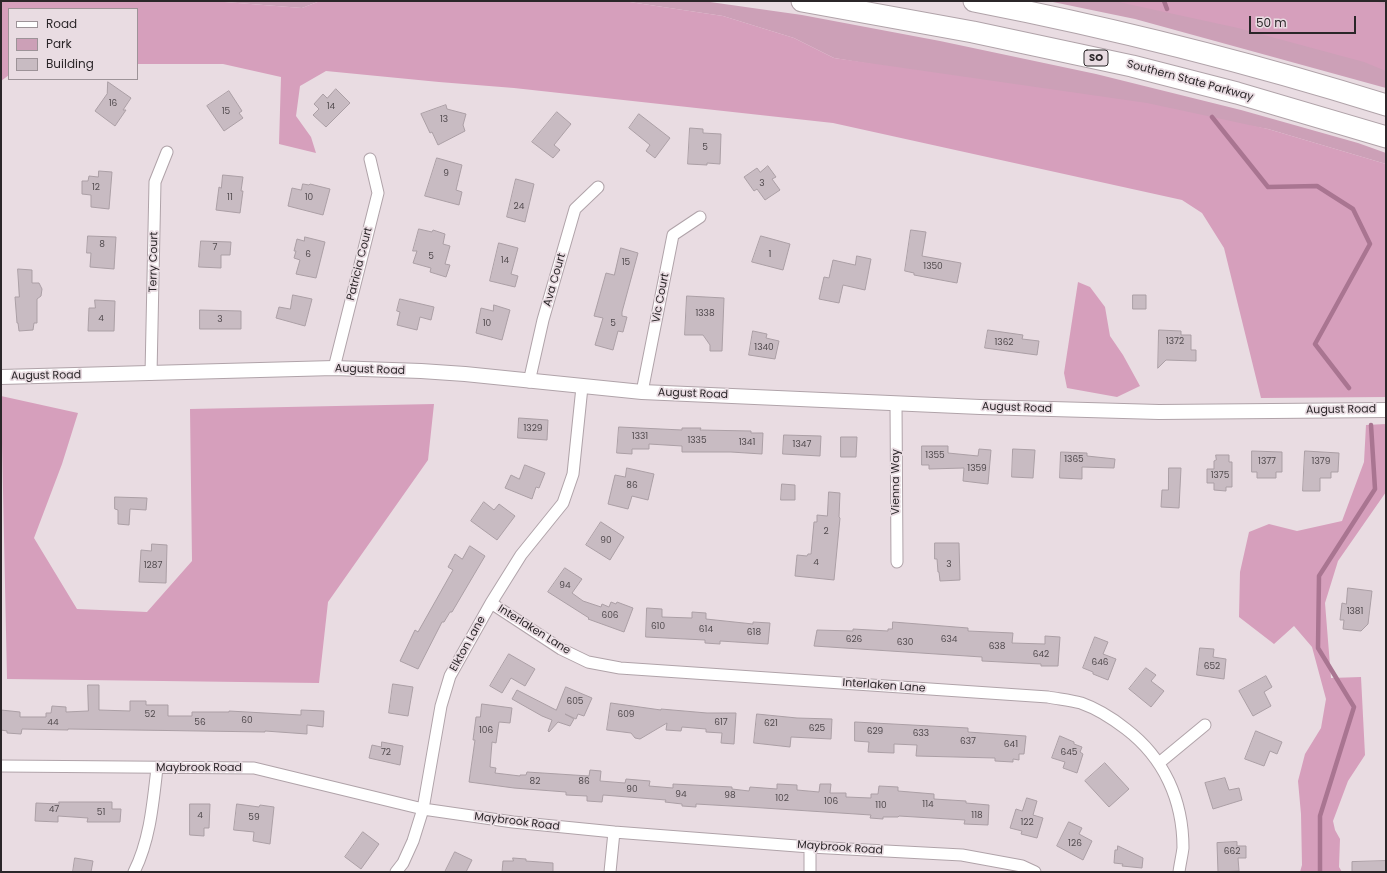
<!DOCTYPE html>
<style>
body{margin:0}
#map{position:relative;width:1387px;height:873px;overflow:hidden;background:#e9dce2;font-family:Poppins,sans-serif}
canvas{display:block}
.frame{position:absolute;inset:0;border:2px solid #2b2629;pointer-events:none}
.legend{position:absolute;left:8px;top:8px;width:130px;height:72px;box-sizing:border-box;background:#e9dce2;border:1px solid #9d9398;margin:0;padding:5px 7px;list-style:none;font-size:12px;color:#2b2629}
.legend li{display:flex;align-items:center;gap:8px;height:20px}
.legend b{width:20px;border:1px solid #9d9398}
.scale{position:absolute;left:1249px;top:16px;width:107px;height:18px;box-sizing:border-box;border:2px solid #2b2629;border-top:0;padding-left:5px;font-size:12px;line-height:14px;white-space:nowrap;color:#2b2629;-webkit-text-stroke:3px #e9dce2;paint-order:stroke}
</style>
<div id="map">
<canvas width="1387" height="873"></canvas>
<div class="frame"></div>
<ul class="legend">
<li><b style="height:5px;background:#fff"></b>Road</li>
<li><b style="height:11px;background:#cca0b7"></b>Park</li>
<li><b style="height:11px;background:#c8bbc2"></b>Building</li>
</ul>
<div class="scale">50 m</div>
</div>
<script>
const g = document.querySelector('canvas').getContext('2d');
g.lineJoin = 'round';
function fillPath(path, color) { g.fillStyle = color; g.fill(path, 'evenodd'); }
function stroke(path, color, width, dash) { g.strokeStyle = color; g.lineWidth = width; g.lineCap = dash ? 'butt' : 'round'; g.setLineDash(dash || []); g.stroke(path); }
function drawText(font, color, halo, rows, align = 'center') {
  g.font = font + ' Poppins,sans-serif'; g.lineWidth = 3.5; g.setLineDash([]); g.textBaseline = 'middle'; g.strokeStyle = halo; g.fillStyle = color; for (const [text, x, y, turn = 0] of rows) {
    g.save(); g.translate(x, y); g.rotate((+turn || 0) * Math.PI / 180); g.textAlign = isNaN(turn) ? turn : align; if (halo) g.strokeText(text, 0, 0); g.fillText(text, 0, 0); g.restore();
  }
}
fillPath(new Path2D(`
 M212,1H320L302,8Z
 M623,1H703L802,15L940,41L1096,74L1241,110L1358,143L1386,153V164L1268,129L834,58L794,38L723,16Z
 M1048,1H1386V88L1135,19Z`), '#cca0b7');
fillPath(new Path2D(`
 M1,1H212L302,8L320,1H623L723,16L794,38L834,58L1147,103L1268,129L1386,164V397L1261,398L1224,248L1202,213L1182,200L833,123L514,88L439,82L326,71L300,86L296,116L311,137L316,153L279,144L281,77L223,64H137V9H9V75L1,81Z
 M1114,1H1375L1386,5V71L1364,62L1238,28Z
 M1078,282L1090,287L1105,307L1110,336L1123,355L1140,386L1117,397L1067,388L1064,373Z
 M1,396L78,413L62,464L34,538L77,609L147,612L192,561L190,409L434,404L428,460L328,602L319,683L7,679Z
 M1386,424V492L1338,561L1325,603L1331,678L1361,677L1365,755L1348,781L1333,821L1335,830L1340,839L1339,867L1342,872H1300L1302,865L1301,814L1298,781L1305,754L1321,728L1326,699L1312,647L1294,626L1274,644L1239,617L1240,572L1249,532L1269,524L1297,531L1342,521L1364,462L1366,425Z`), '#d69fbc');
stroke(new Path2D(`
 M1164,1L1167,9
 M1212,117L1268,187L1317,186L1353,209L1370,244L1315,344L1349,388
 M1320,872V816L1354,707L1318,648L1319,576L1375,489L1371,425`), '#a97591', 4.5);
const building = new Path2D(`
 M108,82L131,98L123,110H126L115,126L95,111L107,94Z
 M336,89L350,103L326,127L313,115L319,109L314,104L323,94L327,98Z
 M229,91L242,111L239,113L243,118L224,131L207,106Z
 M446,105L447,109L466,114L463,125L465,131L438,145L432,132L430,133L421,114Z
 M557,112L571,124L554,145L560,150L553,158L532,142Z
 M639,114L670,138L655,158L646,151L650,145L629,128Z
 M690,128L703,129V133L721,134L720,164L707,163V165L688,164Z
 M437,158L462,165L456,190L462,192L459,205L425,196Z
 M768,166L776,177L772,179L780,190L765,200L757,189L754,191L744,177L757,168L760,172Z
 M99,171L112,172L109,209L91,207V195L82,194V181H88L89,176L98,177Z
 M223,175L243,177L241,191H243L240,213L216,210L219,187L221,188Z
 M516,179L534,184L525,222L507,217Z
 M303,184L309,185L310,184L330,189L323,215L288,206L292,188L301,190Z
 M419,229L432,232L433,230L445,234L443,244L450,246L445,264L450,265L446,277L430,272L431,268L413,263L417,251H413Z
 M911,230L926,232L922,256L961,263L957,283L914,275V273L905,271Z
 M88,236L116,237L114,269L90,267L91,253H87Z
 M761,236L790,244L783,270L752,262Z
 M305,237L325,242L316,278L296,274L300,260L294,258L296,251H294L297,239L304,241Z
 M201,241L231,242L230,255H221V268L199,267Z
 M499,243L518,248L511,274L518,276L515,287L490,281Z
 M621,248L638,253L622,312V316L627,317L623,332L618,331L613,350L595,345L603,318L594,316L606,273L614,275Z
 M857,256L871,259L865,290L843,285L839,303L819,299L824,277L829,278L833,260L855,265Z
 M18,269L32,270V283H39L42,289L41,296L37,299V323H34L33,330L19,331L18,323H17L15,297H19Z
 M293,295L312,299L305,326L276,318L279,307L290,309Z
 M1133,295H1146V309H1133Z
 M687,296L724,298L722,351H710V345L703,335H685Z
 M400,299L434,307L431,320L420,317L417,330L397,325L400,312L397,311Z
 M95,300L115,301L114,331H88L89,308H95Z
 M494,305L510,310L502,340L476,333L481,308L493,311Z
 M200,310L241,311V329H200Z
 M988,330L1023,335L1022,339L1039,341L1037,355L985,348Z
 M1159,330L1181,331V335H1191V350H1196V361L1166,360L1158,368Z
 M753,331L767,334L766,338L779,341L775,359L749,355Z
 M519,418L548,420L547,440L518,438Z
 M619,427L682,430V428H701L700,430L751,431V433H763L762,454L731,452H682V446L649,444V449H632V454L617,453Z
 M784,435L821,436L820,456L783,454Z
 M841,437H857L856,457H841Z
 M922,446H948V453L978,456L979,449L991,450L988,484L963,481L964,468L929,469V465H922Z
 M1013,449L1035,450L1033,478L1012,477Z
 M1252,451L1282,452V472H1276V478H1257V472H1252Z
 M1305,451L1339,453L1338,472H1331V478H1320V491H1303Z
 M1061,452L1087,453V456L1115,459L1114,468L1082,467V479L1060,478Z
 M1216,455H1229V462H1232V487H1226V491L1214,490V483H1207V469H1214V461L1216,460Z
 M525,465L545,473L539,488L536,487L532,499L505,488L511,475L519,479Z
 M627,468L654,474L648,500L632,496L628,509L608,504L615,475L625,477Z
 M1169,468H1181L1179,508L1161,507L1162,490H1168Z
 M782,484L795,485V500H781Z
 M829,492L840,493L839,517L840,518L834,580L795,576L797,555L807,556L808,554H811L814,522H817V515L827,516Z
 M115,497L147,498L146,510L130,509L129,525L118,524V510L115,509Z
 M484,502L494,510L499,504L515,516L497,540L471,521Z
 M601,522L624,537L610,560L586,545Z
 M935,543H959L960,580L940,581L939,572H938L937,559H935Z
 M152,544L167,545L166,583L139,582L141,550L151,551Z
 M470,546L485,556L452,612H450L444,622H442L418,669L400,661L415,630L418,632L453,570L448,567L455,554L462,559Z
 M565,568L582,579L572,593L583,601L601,607L602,604L609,607L611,602L616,604L617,602L633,608L624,632L588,619L589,618L548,592Z
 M1348,588L1372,591L1368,624L1361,631L1343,629L1344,620H1340L1342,603L1346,604Z
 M647,608L662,609V617L692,618V612L706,613V619L753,624V622L770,623L768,644L720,641V644L705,643V640L646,637Z
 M893,622L968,628V631L1013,633L1012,643L1045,644V636L1060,637L1058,666H1041V664L982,661V657L814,646L817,630L853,631V629L888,631V629H892Z
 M1095,637L1108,642L1103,654L1116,659L1108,680L1093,674V672L1083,668Z
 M1200,648L1214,649L1213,657L1226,659L1224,679L1197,675Z
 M509,654L535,669L525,686L511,678L502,693L490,686Z
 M1146,668L1156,675L1151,681L1164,691L1151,707L1129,689Z
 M1266,676L1272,687L1264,692L1271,706L1253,716L1239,691Z
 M393,684L413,687L408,716L389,713Z
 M88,685H99V710L130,711V701H146V705H168V716H192V712H229V711L301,715V710L324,711L323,727L307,725V734L265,731V732L68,729V730L22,729L21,734L7,733V731L1,730V710L20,712V717H46V713H51L52,706L66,707V712L88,711Z
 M566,687L592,698L584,716L578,714L576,719L565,714L574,719L570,726L558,722L549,732L548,731L552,720L542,716L512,699L517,690L556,710Z
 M611,703L661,710V709L707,713H736L734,744L721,743L722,733L706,732V729L682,727L681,731L666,730L667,723L640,739L635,738L631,733L607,730Z
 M482,704L512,708L510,723L499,722L496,743L492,742L490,767L496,768L495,773L520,776V775H526L527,772L589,776L590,770L601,771L600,781L625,783L626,779L650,781L649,786L673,788V784L732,787V789L749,791L750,787L777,789V784L797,785V790L819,792L820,784H831L830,793H846V797L871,798V794H878L879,786L898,787V791L934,794V799L966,801V803L989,805L988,825L964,824L965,820L899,816L898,817H883V819L870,818L871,815L748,807L696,804V807L682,806V804L665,802L666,800L603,795L602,802L587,801V796L566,795V792L514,788L469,782L475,740H473L476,717H480Z
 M757,714L797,718L832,719L831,739L791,737L790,747L754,743Z
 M855,722L968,728V732L1026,736L1024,754H1019V760L1013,759V762L995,761V758L916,756L917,745L894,744V753L868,752L869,742L855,741Z
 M1256,731L1282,742L1277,754L1270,751L1264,766L1245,759Z
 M1060,736L1074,742V744L1082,747L1080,752L1083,754L1077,773L1063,768L1065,762L1052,758Z
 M382,742L403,746L400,765L369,758L372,745L381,747Z
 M1105,763L1129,789L1109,807L1085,781Z
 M1225,778L1229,790L1239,788L1242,800L1213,809L1205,783Z
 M1027,798L1037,801L1033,815L1043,818L1037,838L1021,834L1022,831L1010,828L1016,809L1022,811Z
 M59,802H112V809H121L120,822H87L88,818L58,816V822L35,821L36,803L59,804Z
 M190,804H210L209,828H204V836L190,835Z
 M237,804L259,807L260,805L274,807L270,844L253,841L254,832L234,830Z
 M1069,822L1082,828L1079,834L1092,841L1083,860L1057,846Z
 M363,832L379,844L361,869L345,857Z
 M1237,842V846H1246V858H1238L1239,871L1218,872L1217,843Z
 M1118,846L1143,858L1142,868L1122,866L1123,864L1114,863L1115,850H1117Z
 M455,852L472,860L466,872H445Z
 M75,858L93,861L91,872H73Z
 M513,858L526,859V861L553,863V872H502L503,861H513Z
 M1386,861V872H1352V862Z`);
fillPath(building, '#c8bbc2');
stroke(building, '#ab9fa5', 1);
const minor = new Path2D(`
 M334,368L378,193L370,159
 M151,374L155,182L167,152
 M529,382L543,320L575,209L598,187
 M642,392L673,235L700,217
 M896,403L897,562
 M491,603L561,649L588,662L620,668L1048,697C1058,699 1070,700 1081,703C1098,709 1112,718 1126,729C1164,758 1183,800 1183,848C1182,856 1180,864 1179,872
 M1159,763L1205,725
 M1,766L254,768L423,809L513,822L614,832L810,847L962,855L1022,866L1035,872
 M134,872C150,840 153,803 157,768
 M396,872L403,863L413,841L423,809L441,706L450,676L491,603L521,555L563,503L573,474L582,387
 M610,872L614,832
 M810,872V847`);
const tertiary = new Path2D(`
 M1,377L334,368L421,371L465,374L642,392L980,407L1159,412L1386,410`);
const motorway = new Path2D(`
 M802,1L973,32L1132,66L1237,93L1386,137
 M974,1C1113,28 1251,63 1386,105`);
stroke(minor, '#b0a3a9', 13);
stroke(tertiary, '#b0a3a9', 16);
stroke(motorway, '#b0a3a9', 23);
stroke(minor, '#fff', 11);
stroke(tertiary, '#fff', 14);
stroke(motorway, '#fff', 21);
drawText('9px', '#524b4f', null, [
 ["16",113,104],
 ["14",331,107],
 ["15",226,112],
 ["13",444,120],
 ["5",705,148],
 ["9",446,174],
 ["3",762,184],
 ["12",96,188],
 ["11",230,198],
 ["10",309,198],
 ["24",519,207],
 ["8",102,245],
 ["7",215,248],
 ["6",308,255],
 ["1",770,255],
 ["5",431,257],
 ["14",505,261],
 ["15",626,263],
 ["1350",933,267],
 ["1338",705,314],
 ["4",101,319],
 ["3",220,320],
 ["10",487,324],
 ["5",613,324],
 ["1372",1175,342],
 ["1362",1004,343],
 ["1340",764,348],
 ["1329",533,429],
 ["1331",640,437],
 ["1335",697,441],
 ["1341",747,443],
 ["1347",802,445],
 ["1355",935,456],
 ["1365",1074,460],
 ["1377",1267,462],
 ["1379",1321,462],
 ["1359",977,469],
 ["1375",1220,476],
 ["86",632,486],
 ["2",826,532],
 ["90",606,541],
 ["4",816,563],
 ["3",949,565],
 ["1287",153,566],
 ["94",565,586],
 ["1381",1355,612],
 ["606",610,616],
 ["610",658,627],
 ["614",706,630],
 ["618",754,633],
 ["626",854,640],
 ["634",949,640],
 ["630",905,643],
 ["638",997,647],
 ["642",1041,655],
 ["646",1100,663],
 ["652",1212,667],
 ["605",575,702],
 ["52",150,715],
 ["609",626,715],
 ["60",247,721],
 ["44",53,723],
 ["56",200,723],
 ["617",721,723],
 ["621",771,724],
 ["625",817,729],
 ["106",486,731],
 ["629",875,732],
 ["633",921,734],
 ["637",968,742],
 ["641",1011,745],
 ["72",386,753],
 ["645",1069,753],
 ["82",535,782],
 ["86",584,782],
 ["90",632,790],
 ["94",681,795],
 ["98",730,796],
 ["102",782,799],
 ["106",831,802],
 ["114",928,805],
 ["110",881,806],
 ["47",54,810],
 ["51",101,813],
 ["4",200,816],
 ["118",977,816],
 ["59",254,818],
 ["122",1027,823],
 ["126",1075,844],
 ["662",1232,852]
]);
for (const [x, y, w] of [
 [1096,58,24]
]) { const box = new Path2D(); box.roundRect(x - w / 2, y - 8, w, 16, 3); g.fillStyle = '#e9dce2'; g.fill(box); stroke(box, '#2b2629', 1); }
drawText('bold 10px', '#2b2629', null, [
 ["SO",1096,58]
]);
drawText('11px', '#2b2629', '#e9dce2', [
 ["Southern State Parkway",1190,81,15],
 ["Terry Court",154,262,-89],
 ["Patricia Court",360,264,-76],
 ["Ava Court",555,280,-74],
 ["Vic Court",661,298,-79],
 ["August Road",370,370,2],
 ["August Road",46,376,-1],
 ["August Road",693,394,2],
 ["August Road",1017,408,2],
 ["August Road",1341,410,-1],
 ["Vienna Way",896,482,-90],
 ["Interlaken Lane",534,630,32],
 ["Elkton Lane",468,644,-61],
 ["Interlaken Lane",884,686,4],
 ["Maybrook Road",199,768],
 ["Maybrook Road",517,822,7],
 ["Maybrook Road",840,848,4]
]);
</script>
